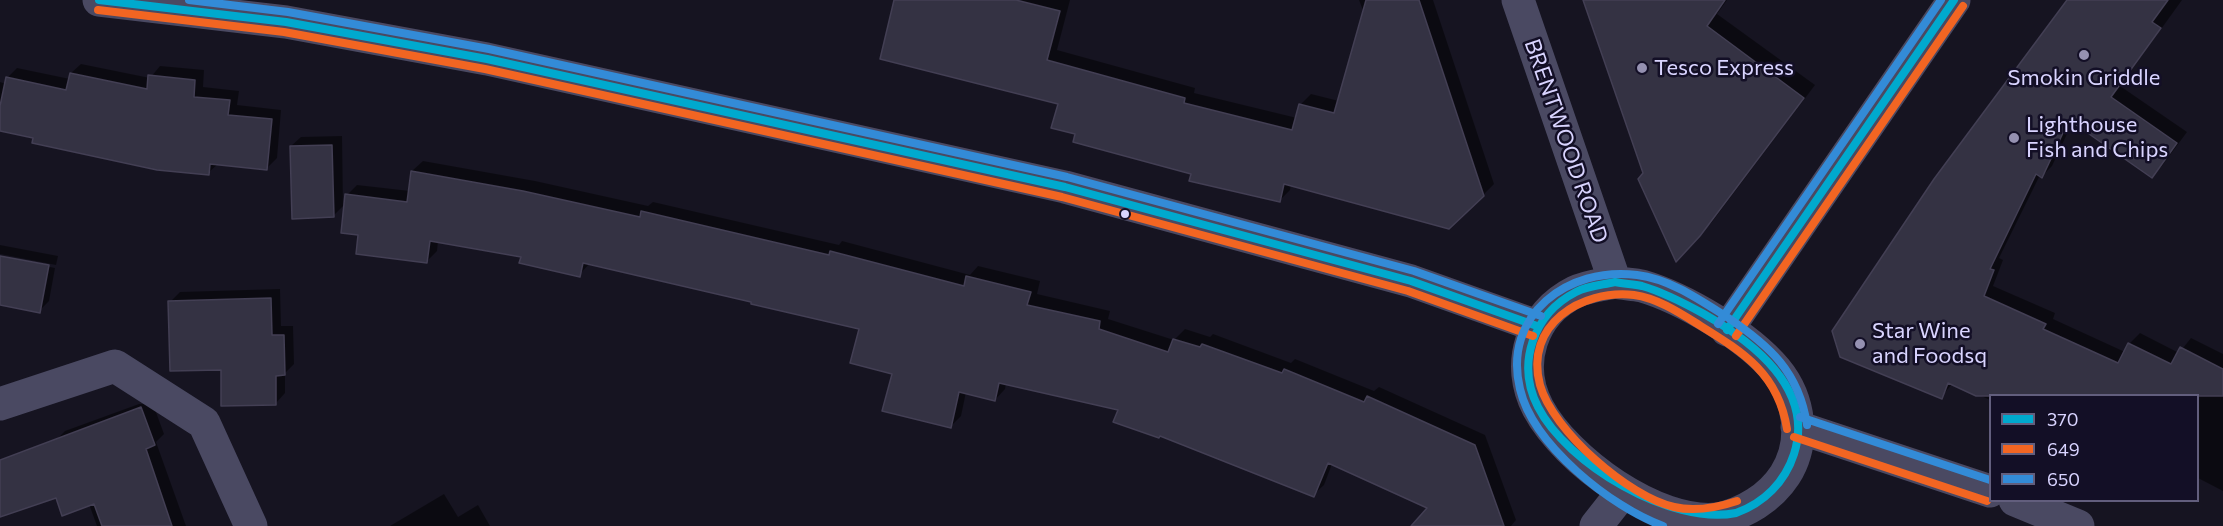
<!DOCTYPE html>
<style>
body{margin:0}
#map{position:relative;width:2223px;height:526px;overflow:hidden;background:#161421;font-family:Commissioner,sans-serif}
canvas{display:block}
.legend{position:absolute;left:1989px;top:394px;width:210px;height:108px;box-sizing:border-box;background:#130f26;border:2px solid #625e7d;margin:0;padding:8px 10px;list-style:none;font-size:18px;color:#d9d4ff}
.legend li{display:flex;align-items:center;gap:12px;height:30px}
.legend b{width:30px;border:2px solid #625e7d}
</style>
<div id="map">
<canvas width="2223" height="526"></canvas>
<ul class="legend">
<li><b style="height:8px;background:#00a9ce"></b>370</li>
<li><b style="height:8px;background:#f26522"></b>649</li>
<li><b style="height:8px;background:#338bd7"></b>650</li>
</ul>
</div>
<script>
const g = document.querySelector('canvas').getContext('2d');
g.lineJoin = 'round';
function fillPath(path, color) { g.fillStyle = color; g.fill(path, 'evenodd'); }
function stroke(path, color, width, dash) { g.strokeStyle = color; g.lineWidth = width; g.lineCap = dash ? 'butt' : 'round'; g.setLineDash(dash || []); g.stroke(path); }
function drawText(font, color, halo, rows, align = 'center') {
  g.font = font + ' Commissioner,sans-serif'; g.lineWidth = 5; g.setLineDash([]); g.textBaseline = 'middle'; g.strokeStyle = halo; g.fillStyle = color; for (const [text, x, y, turn = 0] of rows) {
    g.save(); g.translate(x, y); g.rotate((+turn || 0) * Math.PI / 180); g.textAlign = isNaN(turn) ? turn : align; if (halo) g.strokeText(text, 0, 0); g.fillText(text, 0, 0); g.restore();
  }
}
fillPath(new Path2D(`
 M895,0H1070L1057,50L1195,88L1194,93L1297,118L1300,105L1311,94L1339,101L1364,13L1359,0H1433L1494,184L1483,195L1291,184L1290,190L1279,201L1077,133L1059,103Z
 M1584,0H1727L1717,14L1815,85L1712,222L1687,249L1645,174Z
 M2070,0H2182L2120,86L2187,132L2162,166L2152,176L2073,121L2052,166L2042,176L2040,175L1999,258L2003,260L1993,286L2055,313L2053,319L2125,352L2129,344L2140,333L2179,353L2191,338L2223,354V491L2198,478V396H1990V400L1953,383L1941,397Z
 M81,64L150,78L160,66L204,70L203,87L239,91L237,105L281,110L277,158L267,168L218,164L208,173L0,129V82L6,84L7,78L17,68L70,79L71,73Z
 M342,136L343,206L333,216L291,146L301,137Z
 M423,161L535,181L648,206L653,202L839,245L842,241L970,275L978,266L1040,281L1037,294L1110,311L1108,319L1174,340L1185,329L1210,337L1213,334L1291,363L1295,359L1374,391L1379,387L1485,435L1516,520L1511,526H1413L1429,508L1332,464L1324,485L1313,495L1120,409L1006,383L1005,389L995,400L966,392L961,416L950,427L894,373L861,328L590,263L579,275L523,256L438,241L437,251L427,261L360,233L347,195L357,185L410,191L412,171Z
 M0,245L58,256L56,265L0,254Z
 M0,257L55,268L49,301L39,311L0,304Z
 M280,289L281,326H293L294,364L285,373V393L276,403L222,368L170,302L180,292Z
 M139,404H153L164,434L156,442L186,526H97L89,504L57,497L0,515V461L55,441L65,431Z
 M444,494L458,517L478,505L490,526H390Z`), '#0007');
const building = new Path2D(`
 M894,0H1016L1060,11L1047,60L1185,98L1184,103L1292,130L1299,104L1334,113L1366,0H1419L1484,196L1449,229L1284,184L1280,202L1189,181L1191,174L1073,142L1075,134L1051,128L1058,104L880,59Z
 M1583,0H1725L1707,26L1804,98L1700,236L1676,262L1638,179L1643,173Z
 M2067,0H2168L2152,22L2161,28L2111,97L2177,143L2152,178L2069,120L2042,178L2036,174L1990,269L1994,270L1984,296L2046,324L2043,329L2118,363L2128,343L2171,364L2180,347L2223,369V396H1976L1948,383L1942,399L1840,357L1832,331L1934,179Z
 M70,73L147,89L148,75L195,80L194,97L230,100L228,115L272,119L267,170L210,164L209,175L157,170L32,143L33,138L0,131V106L6,77L66,90Z
 M332,145L334,217L292,219L290,146Z
 M411,171L523,191L640,217L641,211L829,255L830,251L964,286L966,276L1031,292L1027,305L1100,321L1099,329L1168,352L1173,339L1200,347L1202,344L1282,373L1284,369L1364,402L1367,396L1475,445L1504,526H1411L1427,508L1328,463L1314,497L1160,436L1159,438L1113,422L1118,410L999,383L995,401L959,392L951,428L882,411L892,374L850,363L859,329L751,304V302L583,263L580,277L519,263L521,257L430,241L427,263L356,254L358,235L341,233L345,194L407,202Z
 M0,256L49,265L40,313L0,305Z
 M271,298L272,335H284L285,375L276,376V405L221,406V370L170,371L168,301Z
 M141,407L155,445L146,449L172,526H102L94,504L62,516L56,498L0,517V460Z`);
fillPath(building, '#343243');
stroke(building, '#433f54', 1.5);
stroke(new Path2D(`
 M99,0L286,22L487,59L1065,187L1411,281L1537,326
 M1518,0L1615,282
 M1615,282C1623,284 1633,284 1642,286C1683,298 1748,336 1776,370C1800,399 1806,442 1785,475C1770,498 1745,513 1718,519C1656,526 1566,460 1538,408C1515,364 1531,314 1575,292C1587,286 1601,285 1615,282Z
 M1727,330L1954,0
 M0,404L115,366L204,423L251,526
 M1797,427L1990,491
 M2015,500L2078,526
 M1596,526L1622,493`), '#4a4962', 33);
stroke(new Path2D(`
 M99,0L286,22L487,59L1065,187L1411,281L1537,326
 M1615,282C1624,284 1633,284 1642,286C1663,292 1684,303 1704,314C1753,342 1815,389 1794,454C1785,482 1764,503 1736,513C1671,526 1567,464 1538,407C1516,364 1533,314 1576,292C1587,286 1602,285 1615,282Z
 M1727,330L1954,0`), '#00a9ce', 8);
stroke(new Path2D(`
 M98,10L284,32L485,69L1062,197L1408,291L1533,336
 M1736,336L1963,6
 M1794,437L1987,501
 M1737,501C1716,508 1695,512 1674,507C1629,497 1553,431 1540,385C1524,325 1581,289 1634,295C1656,298 1677,311 1696,323C1741,351 1778,372 1787,429`), '#f26522', 8);
stroke(new Path2D(`
 M189,0L288,12L489,49L1067,177L1414,271L1541,316
 M1718,324L1941,0
 M1800,417L1990,480
 M1663,526C1611,507 1533,445 1520,389C1502,315 1568,266 1637,275C1670,279 1700,300 1727,317C1770,346 1799,372 1807,425`), '#338bd7', 8);
for (const [x, y, r, color] of [
 [2084,55,6,"#9591b1"],
 [1642,68,6,"#9591b1"],
 [2014,138,6,"#9591b1"],
 [1125,214,5,"#d9d4ff"],
 [1860,344,6,"#9591b1"]
]) { const dot = new Path2D(); dot.arc(x, y, r, 0, 2 * Math.PI); g.fillStyle = color; g.fill(dot); stroke(dot, '#130f26', 2); }
drawText('22px', '#d9d4ff', '#130f26', [
 ["Tesco Express",1654,68],
 ["Smokin Griddle",2084,78,"center"],
 ["Lighthouse",2026,125],
 ["Fish and Chips",2026,150],
 ["Star Wine",1872,331],
 ["and Foodsq",1872,356]
], 'left');
drawText('22px', '#d9d4ff', '#130f26', [
 ["BRENTWOOD ROAD",1566,141,71]
]);
</script>
